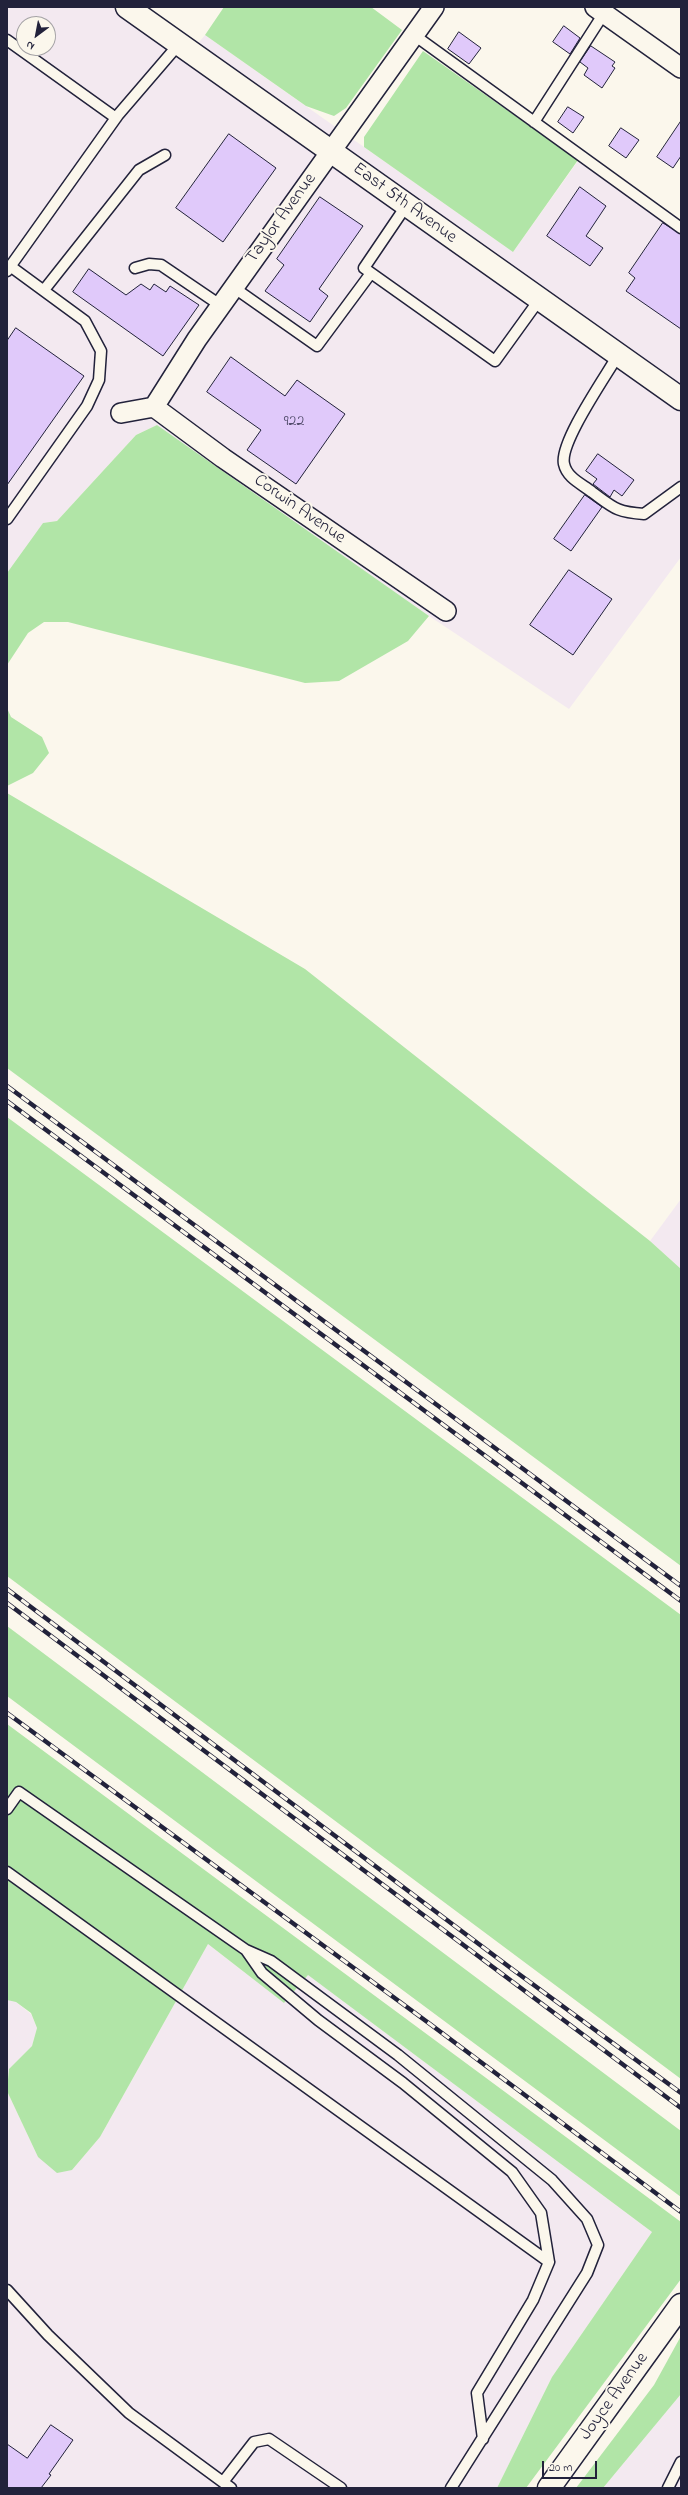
<!DOCTYPE html>
<style>
body{margin:0}
#map{position:relative;width:688px;height:2495px;overflow:hidden;background:#fbf7ec;font-family:"Indie Flower",sans-serif}
canvas{display:block}
.frame{position:absolute;inset:0;border:8px solid #22223b;pointer-events:none}
.north{position:absolute;left:16px;top:16px;width:40px;height:40px;box-sizing:border-box;background:#fbf7ec;border:1px solid #a4a2a5;border-radius:50%;rotate:212deg;font-size:11px;font-weight:700;line-height:16px;text-align:center;color:#22223b}
.north::after{content:'';display:block;margin:auto;width:14px;height:18px;background:#22223b;clip-path:polygon(50% 0,100% 100%,50% 72%,0 100%)}
.scale{position:absolute;left:542px;top:2461px;width:55px;height:18px;box-sizing:border-box;border:2px solid #22223b;border-top:0;padding-left:5px;font-size:12px;line-height:14px;white-space:nowrap;color:#22223b;-webkit-text-stroke:3px #fbf7ec;paint-order:stroke}
</style>
<div id="map">
<canvas width="688" height="2495"></canvas>
<div class="frame"></div>
<div class="north">N</div>
<div class="scale">20 m</div>
</div>
<script>
const g = document.querySelector('canvas').getContext('2d');
g.lineJoin = 'round';
function fillPath(path, color) { g.fillStyle = color; g.fill(path, 'evenodd'); }
function stroke(path, color, width, dash) { g.strokeStyle = color; g.lineWidth = width; g.lineCap = dash ? 'butt' : 'round'; g.setLineDash(dash || []); g.stroke(path); }
function drawText(font, color, halo, rows, align = 'center') {
  g.font = font + ' "Indie Flower",sans-serif'; g.lineWidth = 4; g.setLineDash([]); g.textBaseline = 'middle'; g.strokeStyle = halo; g.fillStyle = color; for (const [text, x, y, turn = 0] of rows) {
    g.save(); g.translate(x, y); g.rotate((+turn || 0) * Math.PI / 180); g.textAlign = isNaN(turn) ? turn : align; if (halo) g.strokeText(text, 0, 0); g.fillText(text, 0, 0); g.restore();
  }
}
fillPath(new Path2D(`
 M7,7H124L190,53L205,35L513,252L583,154L681,222V557L569,709L429,616L157,425L136,435L57,521L43,523L7,573ZM24,24H48V48H24Z
 M681,1199V1269L650,1241Z
 M208,1944L284,2003L308,1975L652,2232L552,2377L497,2488H7V2091L38,2157L72,2170L100,2137Z
 M7,2000L16,2002L31,2014L37,2028L32,2046L9,2069L7,2085Z
 M681,2394V2488H603Z`), '#f3e9f0');
fillPath(new Path2D(`
 M224,7H371L402,30L346,108L334,116L306,106L205,35Z
 M423,51L578,160L513,252L364,147V137Z
 M157,425L429,616L408,641L339,681L305,683L68,622H44L28,633L7,665V573L43,523L57,521L136,435Z
 M7,708L11,717L42,737L49,753L33,773L7,786Z
 M7,793L305,969L650,1241L681,1269V1566L7,1068Z
 M7,1117L681,1615V2079L7,1576Z
 M7,1626L681,2131V2197L7,1696Z
 M7,1724L681,2222V2279L526,2488H497L552,2377L652,2232L308,1975L284,2003L208,1944L100,2137L72,2170L57,2173L38,2157L7,2091L9,2069L32,2046L37,2028L31,2013L16,2002L7,2000Z
 M681,2336V2394L603,2488H576L654,2385Z`), '#b1e5a7');
const building = new Path2D(`
 M564,26L580,38L570,54L553,42Z
 M459,32L481,48L469,64L448,49Z
 M591,46L615,62L612,66L615,68L602,88L584,75L588,68L580,62Z
 M568,107L584,117L573,133L558,122Z
 M681,121V156L673,168L657,157Z
 M621,128L639,140L626,158L609,146Z
 M229,134L276,168L223,242L176,208Z
 M580,187L606,206L586,236L603,248L590,266L547,236Z
 M320,197L363,226L319,289L328,296L310,322L265,291L284,265L277,259Z
 M663,223L681,234V329L626,291L635,278L629,273Z
 M89,269L126,295L141,284L150,290L154,284L166,292L170,286L199,305L163,356L73,292Z
 M16,328L84,376L7,485V341Z
 M231,357L285,396L297,380L345,414L296,484L247,450L261,430L207,392Z
 M598,454L634,480L622,496L614,490L610,497L593,484L597,479L586,471Z
 M585,495L602,507L571,551L554,539Z
 M569,570L612,599L573,655L530,625Z
 M51,2425L73,2440L49,2474L51,2475L41,2488H7V2444L27,2458Z`);
fillPath(building, '#e0c9fa');
stroke(building, '#22223b', 1);
const service = new Path2D(`
 M414,35L681,228
 M7,40L116,118
 M534,122L606,10
 M406,206L364,268L495,361L539,300
 M135,268L149,264L161,265L220,305
 M7,271L118,115L179,44
 M233,287L317,346L371,273
 M44,290L139,170L165,155
 M618,355C606,376 559,443 564,464C567,478 582,484 592,492C614,508 616,512 644,514L681,487
 M7,519L87,406L99,380L101,351L85,321L10,266
 M7,1809L19,1792L246,1950L271,1961L398,2055L552,2180L587,2219L598,2245L587,2273L451,2488
 M7,1872L549,2262L533,2300L477,2393L483,2439
 M246,1950L262,1973L318,2020L403,2083L512,2172L541,2213L549,2262
 M7,2290L48,2335L129,2413L231,2488
 M223,2482L254,2442L269,2439L341,2488
 M668,2488L681,2462`);
const minor = new Path2D(`
 M595,7L681,68
 M154,407L223,458L446,611
 M121,413L154,407L197,339L434,7`);
const tertiary = new Path2D(`
 M549,2488L681,2305`);
const secondary = new Path2D(`
 M127,7L681,399`);
stroke(service, '#22223b', 13);
stroke(minor, '#22223b', 22);
stroke(tertiary, '#22223b', 25);
stroke(secondary, '#22223b', 25);
stroke(service, '#fbf7ec', 10);
stroke(minor, '#fbf7ec', 19);
stroke(tertiary, '#fbf7ec', 22);
stroke(secondary, '#fbf7ec', 22);
const rail = new Path2D(`
 M7,1086L681,1586
 M7,1101L681,1601
 M7,1589L512,1969L681,2093
 M7,1603L681,2108
 M7,1713L430,2024L681,2212`);
stroke(rail, '#22223b', 4.5);
stroke(rail, '#fbf7ec', 3, [9]);
drawText('16px', '#524c6b', null, [
 ["922",294,422]
]);
drawText('18px', '#22223b', '#fbf7ec', [
 ["East 5th Avenue",404,204,36],
 ["Taylor Avenue",282,219,-54],
 ["Corwin Avenue",299,510,35],
 ["Joyce Avenue",615,2397,-54]
]);
</script>
